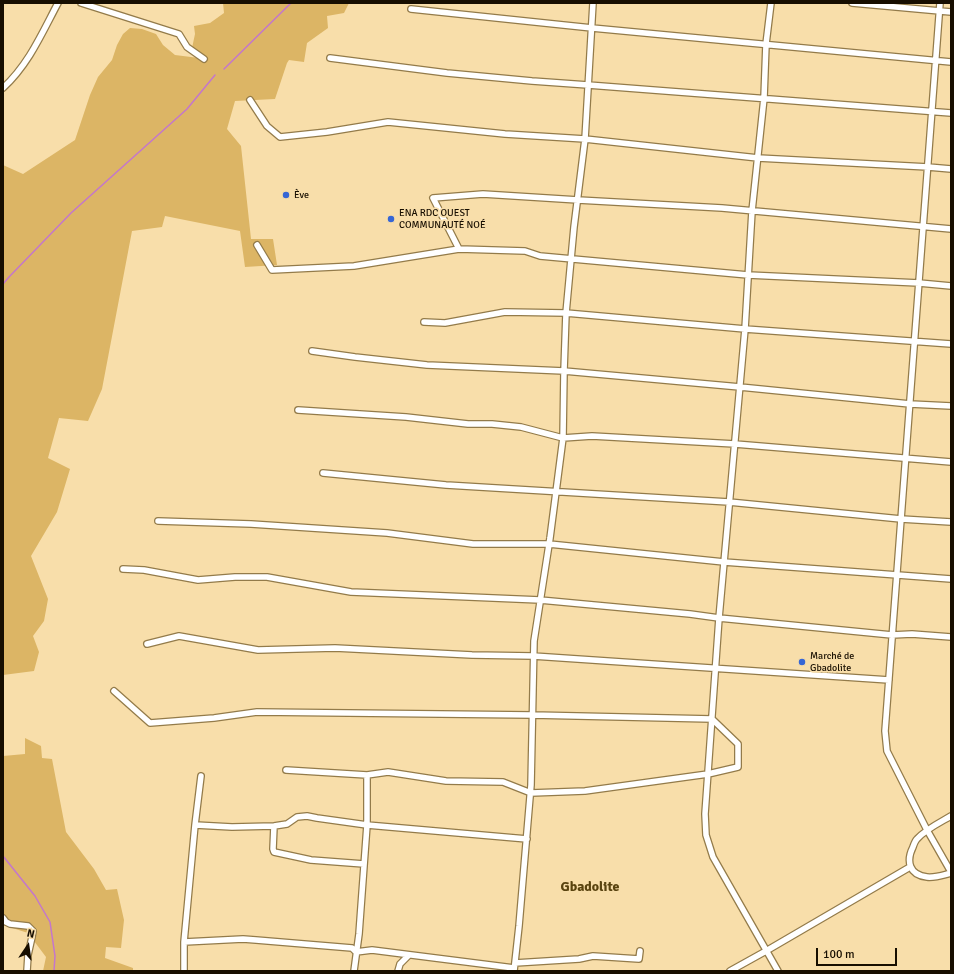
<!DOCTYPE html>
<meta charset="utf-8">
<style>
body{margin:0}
#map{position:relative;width:954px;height:974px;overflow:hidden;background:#f8deaa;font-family:Signika,sans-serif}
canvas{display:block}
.frame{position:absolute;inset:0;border:4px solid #170e00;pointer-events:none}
.north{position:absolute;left:8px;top:926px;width:40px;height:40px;-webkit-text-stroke:3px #f8deaa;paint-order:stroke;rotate:13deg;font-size:11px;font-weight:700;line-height:16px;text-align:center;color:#170e00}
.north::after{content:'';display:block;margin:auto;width:14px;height:18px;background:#170e00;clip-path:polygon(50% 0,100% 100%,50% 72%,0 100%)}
.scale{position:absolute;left:816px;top:948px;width:81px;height:18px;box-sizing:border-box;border:2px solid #170e00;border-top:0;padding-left:5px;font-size:12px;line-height:14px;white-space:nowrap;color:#170e00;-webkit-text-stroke:3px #f8deaa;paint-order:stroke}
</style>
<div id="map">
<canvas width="954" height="974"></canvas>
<div class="frame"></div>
<div class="north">N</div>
<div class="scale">100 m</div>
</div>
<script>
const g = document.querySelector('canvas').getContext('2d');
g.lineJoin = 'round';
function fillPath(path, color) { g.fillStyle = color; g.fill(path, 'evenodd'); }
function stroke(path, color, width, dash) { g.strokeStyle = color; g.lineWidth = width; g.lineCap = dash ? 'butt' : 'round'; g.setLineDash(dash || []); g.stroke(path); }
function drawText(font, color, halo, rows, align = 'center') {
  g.font = font + ' Signika,sans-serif'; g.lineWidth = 3.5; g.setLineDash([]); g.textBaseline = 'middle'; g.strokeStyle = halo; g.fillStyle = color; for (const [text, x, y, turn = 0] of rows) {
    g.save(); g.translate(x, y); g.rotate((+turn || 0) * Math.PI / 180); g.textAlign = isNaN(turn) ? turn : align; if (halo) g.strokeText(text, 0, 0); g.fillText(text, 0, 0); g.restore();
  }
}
fillPath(new Path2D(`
 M223,3H349L344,13L327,16L328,28L307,43L304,62L289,60L287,63L275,99L235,101L227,129L241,146L251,239H273L277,265L245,267L240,231L165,216L162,227L132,231L102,389L88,421L59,418L48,458L70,469L57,512L31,556L48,599L44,621L33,636L39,652L34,671L3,675V165L23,174L75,140L90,95L98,77L112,60L117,45L123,34L130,28L142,29L156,34L163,45L175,55L207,59L192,48L195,34L194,26L210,23L224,13Z
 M25,738L41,746L42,758L52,759L66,832L94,869L106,890L117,889L124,920L121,948L106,947L105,958L133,968V971H43L46,957L28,933L3,925V756L25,754Z`), '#dcb565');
stroke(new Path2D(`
 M224,69L291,3
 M3,284L9,277L71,213L187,109L215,75
 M3,856L35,896L50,922L55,956L54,971`), '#c476cc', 1.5);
const minor = new Path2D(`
 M81,3L179,34L187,47L204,59
 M771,3L766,44L764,98L752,211L745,329L719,618L705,814L706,835L713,857L778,971
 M852,3L951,12
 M940,3L885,731L887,751L927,830L951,872
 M411,9L592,28L951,62
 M330,58L447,73L532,81L588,85L951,113
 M3,88C29,64 42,33 58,3
 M250,100L267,126L280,137L327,132L388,122L505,134L585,139L758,158L928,167L951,169
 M257,245L272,270L354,266L459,249L525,251L540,256L748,275L919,283L951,286
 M459,249L433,198L483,194L578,200L722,208L951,229
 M424,322L445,323L505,312L566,313L745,329L951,344
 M312,351L355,357L427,365L564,371L740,387L910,404L951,406
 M298,410L406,417L468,424H492L521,427L563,438L592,436L735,444L951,462
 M323,473L446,485L729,502L901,519L951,522
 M158,521L251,524L387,533L473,544H549L724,562L951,579
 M123,569L144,570L198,580L235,577H267L351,592L540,600L690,614L719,618L892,635L912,634L951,637
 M147,644L179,636L258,650L335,648L472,655L533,656L889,680
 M114,691L150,723L214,718L257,712L532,715L712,719L738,744V767L708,774L585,791L531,793L503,782L446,781L388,772L367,775L286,770
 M951,816C939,823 926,829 917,839C915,841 914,844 913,847C906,861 909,875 927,877C935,878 943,875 951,873
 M195,825L232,827L274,826L287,824L297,817L307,816L317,818L367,825L527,839
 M274,826L273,849L274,852L311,860L364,864
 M3,918L6,922L10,924L28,926L33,931L32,937L28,955L27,971
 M184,942L243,939L256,940L352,948L356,952L372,950L514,968
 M515,963L579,959L593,956L639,959L640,951
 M184,971V942L195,825L201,776
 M354,971L359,934L367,825V775
 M398,971L400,964L409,955
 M514,971L519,926L531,785L534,641L550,538L563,438L564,371L566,313L574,227L585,139L593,3
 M730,971L766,951L910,867`);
stroke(minor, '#937b4a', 8);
stroke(minor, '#fff', 5.5);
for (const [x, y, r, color] of [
 [286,195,4,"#3666d5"],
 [391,219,4,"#3666d5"],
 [802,662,4,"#3666d5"]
]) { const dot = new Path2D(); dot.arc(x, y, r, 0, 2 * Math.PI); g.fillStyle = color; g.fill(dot); stroke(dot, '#f8deaa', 1.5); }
drawText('10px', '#170e00', '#f8deaa', [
 ["Ève",294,195],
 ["ENA RDC OUEST",399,213],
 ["COMMUNAUTÉ NOÉ",399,225],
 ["Marché de",810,656],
 ["Gbadolite",810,668]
], 'left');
drawText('bold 14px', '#59430f', '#f8deaa', [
 ["Gbadolite",590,887]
]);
</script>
